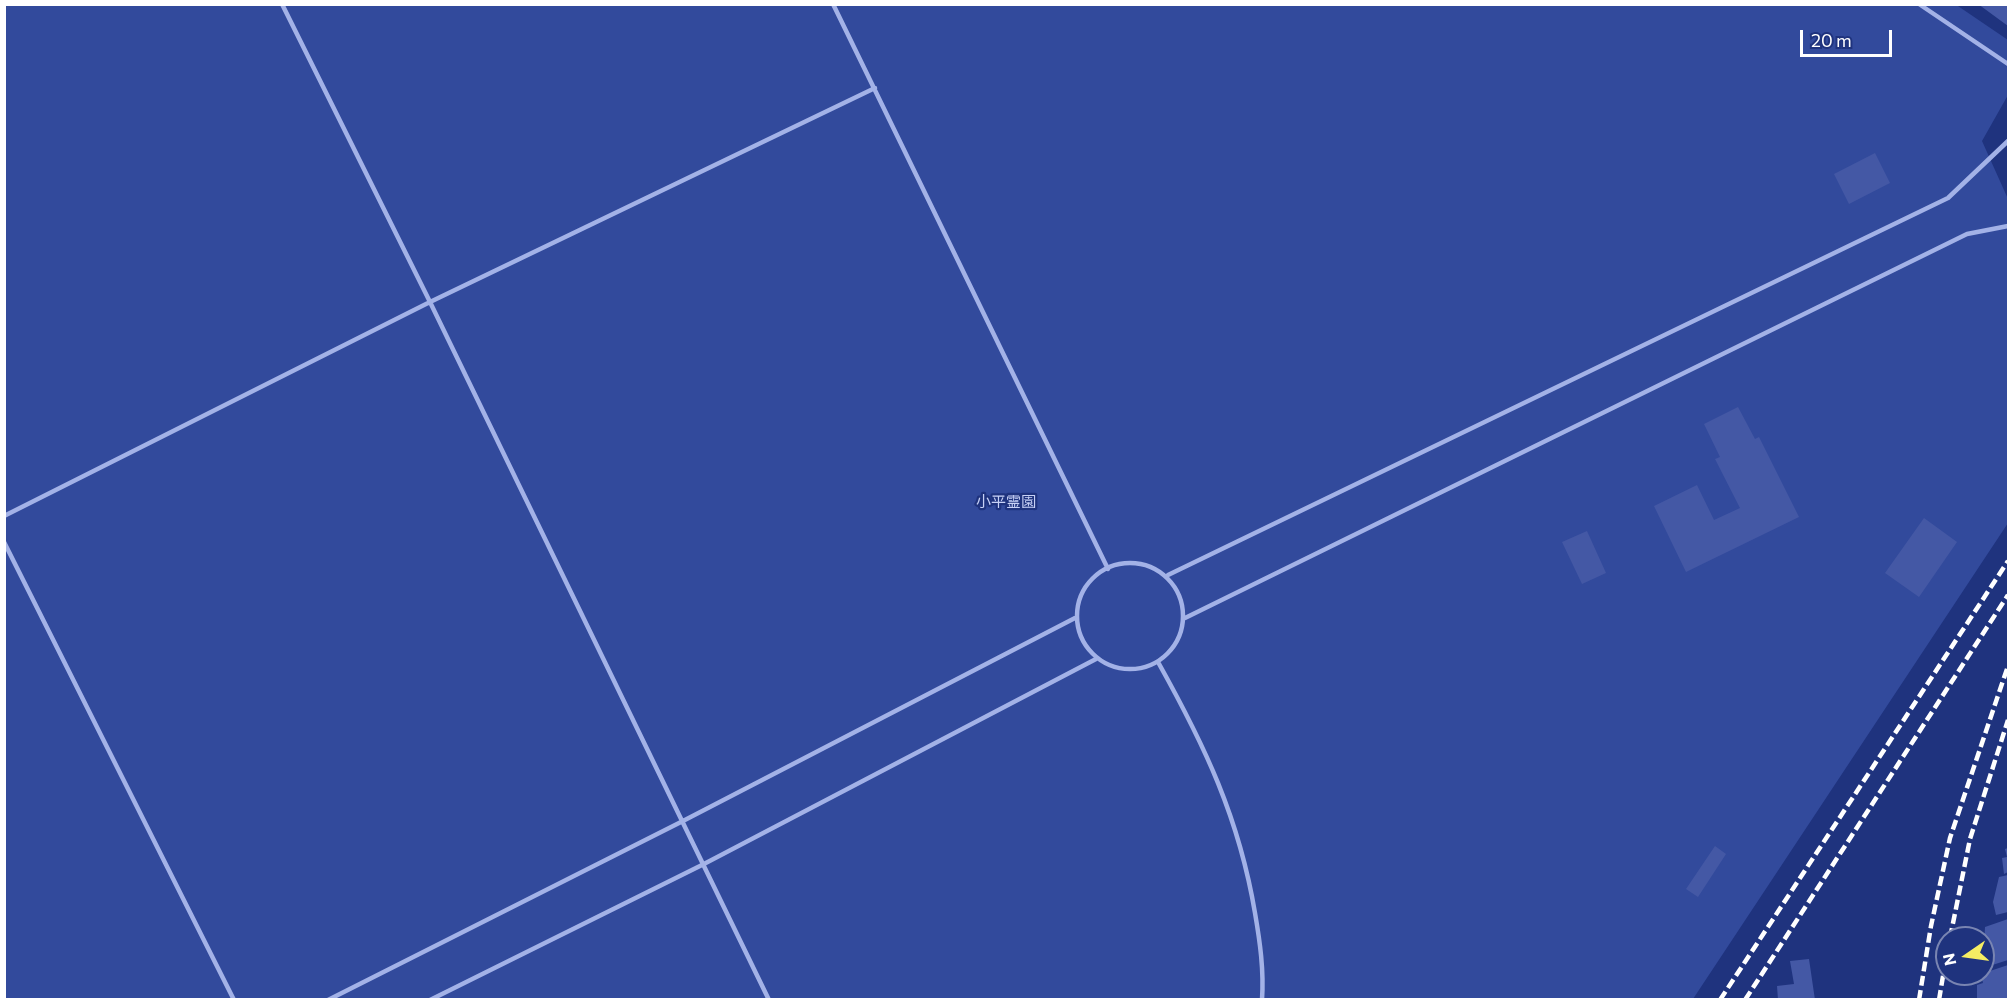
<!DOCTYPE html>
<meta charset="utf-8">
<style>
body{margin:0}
#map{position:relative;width:2013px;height:1004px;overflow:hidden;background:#1f337e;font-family:Commissioner,sans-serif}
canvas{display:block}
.frame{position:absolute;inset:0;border:6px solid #fff;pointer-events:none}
.north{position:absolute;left:1935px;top:926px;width:60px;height:60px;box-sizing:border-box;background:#1f337e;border:2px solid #7985b2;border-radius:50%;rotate:257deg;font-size:16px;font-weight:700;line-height:24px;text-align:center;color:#fff}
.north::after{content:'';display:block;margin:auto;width:21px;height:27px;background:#f5ed63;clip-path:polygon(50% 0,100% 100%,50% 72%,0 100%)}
.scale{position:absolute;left:1800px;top:30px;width:92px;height:27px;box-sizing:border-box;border:3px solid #fff;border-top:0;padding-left:8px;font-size:18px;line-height:21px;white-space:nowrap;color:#fff;-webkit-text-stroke:4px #1f337e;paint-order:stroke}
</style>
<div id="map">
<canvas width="2013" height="1004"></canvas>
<div class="frame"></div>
<div class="north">N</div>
<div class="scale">20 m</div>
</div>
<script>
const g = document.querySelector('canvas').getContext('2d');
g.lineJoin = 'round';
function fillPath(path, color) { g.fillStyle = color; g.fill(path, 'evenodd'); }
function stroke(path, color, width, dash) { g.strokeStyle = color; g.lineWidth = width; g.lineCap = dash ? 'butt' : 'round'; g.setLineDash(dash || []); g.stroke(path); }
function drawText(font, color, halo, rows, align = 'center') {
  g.font = font + ' Commissioner,"Noto Sans JP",sans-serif'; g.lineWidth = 4.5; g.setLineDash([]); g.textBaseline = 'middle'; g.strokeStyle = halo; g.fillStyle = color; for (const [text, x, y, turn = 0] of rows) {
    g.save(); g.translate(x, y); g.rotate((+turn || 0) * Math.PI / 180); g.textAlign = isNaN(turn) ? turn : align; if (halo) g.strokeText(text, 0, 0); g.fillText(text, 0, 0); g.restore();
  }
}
fillPath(new Path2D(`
 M1955,4L2008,40V95L1982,141L2008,199V523L1693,999L5,1000V5Z`), '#324a9c');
fillPath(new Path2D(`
 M1978,4H2008V26Z
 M1875,153L1890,183L1849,204L1834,174Z
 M1738,407L1755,439L1759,437L1799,517L1686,572L1654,506L1697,485L1714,520L1740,508L1715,459L1720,457L1704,424Z
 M1924,518L1957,542L1919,597L1885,573Z
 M1587,531L1606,573L1582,584L1562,542Z
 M1715,846L1726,854L1698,897L1686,889Z
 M2008,848V872L2004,874L2002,858L2007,857L2005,849Z
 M2008,875V912L1996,915L1993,902L1999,877Z
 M2008,919V960L1983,968L1985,927Z
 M1809,959L1815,1000H1778L1777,986L1794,984L1790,961Z
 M2008,965V1000H1977V985L1983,983L1981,974Z`), '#4458a5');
stroke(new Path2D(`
 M282,4L430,302L769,1000
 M833,4L1108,569
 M1919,4L2008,64
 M4,516L430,302L875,88
 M4,542L234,1000
 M1077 616a53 53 0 1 1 106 0a53 53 0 1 1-106 0Z
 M1168,575L1948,198L2008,141
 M1185,618L1967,234L2008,226
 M1158,662C1205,746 1239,818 1255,913C1260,942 1264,970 1262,1000
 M328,1000L681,822L1075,618
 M430,1000L702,865L1096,659`), '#a3b2e7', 4.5);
stroke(new Path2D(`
 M1950,938L1970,839L2008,720
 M1720,1000L2008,561
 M1745,1000L2008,595
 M1919,1000L1931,926L1950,838L2008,666
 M1939,1000L1947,952`), '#fff', 4.5, [10, 4.5]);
drawText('15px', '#c7d1f6', '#1f337e', [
 ["小平霊園",1006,502]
]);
</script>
